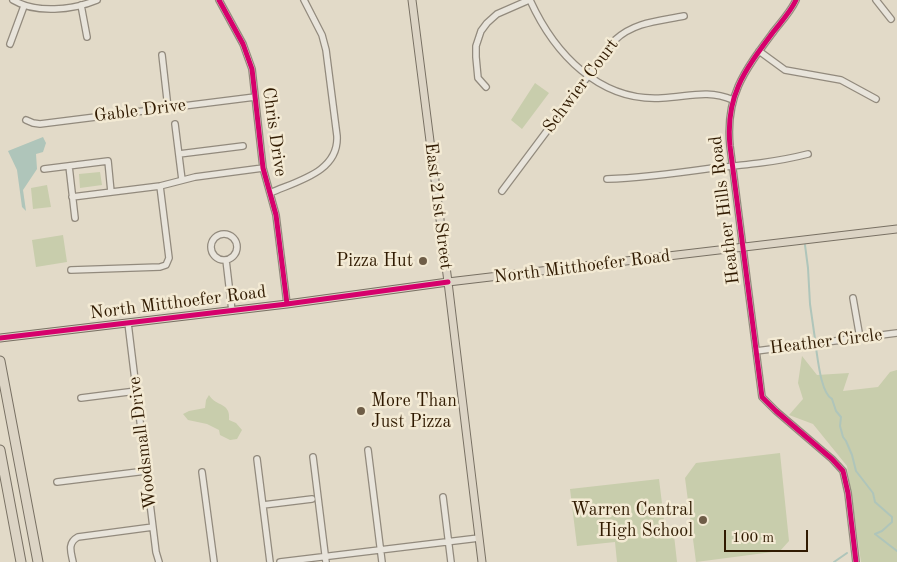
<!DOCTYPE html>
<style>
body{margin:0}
#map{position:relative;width:897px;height:562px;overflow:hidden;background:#e2dac8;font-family:"Old Standard TT",serif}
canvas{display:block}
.scale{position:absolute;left:724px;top:530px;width:84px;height:22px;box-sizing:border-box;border:2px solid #301a01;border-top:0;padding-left:6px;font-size:15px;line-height:18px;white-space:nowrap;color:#301a01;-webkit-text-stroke:4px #f3ead4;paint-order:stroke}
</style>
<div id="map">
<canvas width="897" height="562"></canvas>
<div class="scale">100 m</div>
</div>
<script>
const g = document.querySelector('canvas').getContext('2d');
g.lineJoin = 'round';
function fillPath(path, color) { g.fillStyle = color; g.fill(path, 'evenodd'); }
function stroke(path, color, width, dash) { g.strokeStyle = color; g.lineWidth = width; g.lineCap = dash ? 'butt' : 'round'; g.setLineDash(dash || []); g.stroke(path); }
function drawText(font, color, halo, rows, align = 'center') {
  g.font = font + ' "Old Standard TT",serif'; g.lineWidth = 5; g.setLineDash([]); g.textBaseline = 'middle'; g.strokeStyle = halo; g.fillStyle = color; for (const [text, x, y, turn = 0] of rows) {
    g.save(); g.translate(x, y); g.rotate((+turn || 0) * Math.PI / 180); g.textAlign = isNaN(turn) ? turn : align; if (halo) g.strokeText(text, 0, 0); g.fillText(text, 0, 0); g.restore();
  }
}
fillPath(new Path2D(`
 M535,83L549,93L522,129L511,120Z
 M100,172L102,185L80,188L79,174Z
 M47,185L51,207L33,209L31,188Z
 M63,235L67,262L36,267L32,240Z
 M802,356L817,375L849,373L843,391L878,387L890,372L897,370V562H861L847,466L813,424L789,415L803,399L798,383Z
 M209,395C216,407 231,402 229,420L236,423L242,430L237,439L230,440L220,435L219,430L207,424L188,420L183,414L189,411L205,408L206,400Z
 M780,453L789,541L780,551L696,562L685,478L696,463Z
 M659,479L666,536L674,535L677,562H617L615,542L577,546L570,489Z`), '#c8cdac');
fillPath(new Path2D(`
 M43,137L46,143L43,152L36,154L37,169L23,190L26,211L22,207L17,170L8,151Z`), '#afc5ba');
stroke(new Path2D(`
 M805,245L808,268L810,304L815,339
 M816,348C818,360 821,393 832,399L836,411L841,417L840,426L843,437L846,441L852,455L856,471L873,493L875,502L892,517V522L882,531L875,534L897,551
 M834,562L847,553`), '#afc5ba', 2);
const minor = new Path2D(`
 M13,0C36,14 73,10 97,0
 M219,0L243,44L252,69L263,168L276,215L287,304
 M530,0C554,53 599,102 662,98C688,97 707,89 733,100
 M796,0C791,11 782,21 774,31C745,70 725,95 730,146L762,397L776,411L832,459L843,471L848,493L856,562
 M876,0L891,19
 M81,5L87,37
 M10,44L24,6
 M759,51L785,70L841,80L876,99
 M162,55L168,108
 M486,87L478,78L476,57V46L481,31L487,23L497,14L529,0
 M26,120L33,123L40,124L255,97
 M175,124L182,180
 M179,154L243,146
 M69,166L75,218
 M44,169L108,161L111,192
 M607,179C642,178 678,173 713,168C745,165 777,162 808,154
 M502,191L615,40C634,22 659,21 684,16
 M270,193C297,181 339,172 337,136L326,50L322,35L304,0
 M72,197L160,186L195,177L263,168
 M211 247a13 13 0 1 1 26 0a13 13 0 1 1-26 0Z
 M226,260L232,311
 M71,270L160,267L166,265L169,258L160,186
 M853,298L860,338
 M128,323L156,552L159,562
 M756,351L897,333
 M81,398L136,391
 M368,450L382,562
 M313,457L326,562
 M257,459L270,562
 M202,472L214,562
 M57,482L146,471
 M443,497L451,562
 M263,505L312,499
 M73,562C71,552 67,543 78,537L153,527
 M280,562L479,538`);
const major = new Path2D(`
 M412,0L448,282L482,562
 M0,338L287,304L448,282L897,229`);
const highway = new Path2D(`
 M0,361L38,562
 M0,450L21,562`);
stroke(minor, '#928a7d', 8);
stroke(major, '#787063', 9);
stroke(highway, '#787063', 11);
stroke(minor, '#e8e4db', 5.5);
stroke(major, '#dcd4c5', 7);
stroke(highway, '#dcd4c5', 9);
stroke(new Path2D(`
 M219,0L243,44L252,69L263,168L276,215L287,304
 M796,0C791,11 782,21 774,31C745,70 725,95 730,146L762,397L776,411L832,459L843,471L848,493L856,562
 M0,338L287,304L448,282`), '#d6006c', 5);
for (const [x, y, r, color] of [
 [423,261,5,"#6e5d47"],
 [361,411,5,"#6e5d47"],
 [703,520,5,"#6e5d47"]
]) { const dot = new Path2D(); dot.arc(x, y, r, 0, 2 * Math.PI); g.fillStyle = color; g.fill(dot); stroke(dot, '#f3ead4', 2); }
drawText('18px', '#301a01', '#f3ead4', [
 ["Schwier Court",581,86,-53],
 ["Gable Drive",140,111,-7],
 ["Chris Drive",274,132,82],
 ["East 21st Street",438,206,83],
 ["Heather Hills Road",725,210,-97],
 ["North Mitthoefer Road",582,267,-7],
 ["North Mitthoefer Road",178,303,-7],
 ["Heather Circle",826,342,-7],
 ["Woodsmall Drive",143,443,-97]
]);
drawText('18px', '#301a01', '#f3ead4', [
 ["Pizza Hut",413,261],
 ["More Than",371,401,"left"],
 ["Just Pizza",371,422,"left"],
 ["Warren Central",693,510],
 ["High School",693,531]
], 'right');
</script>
